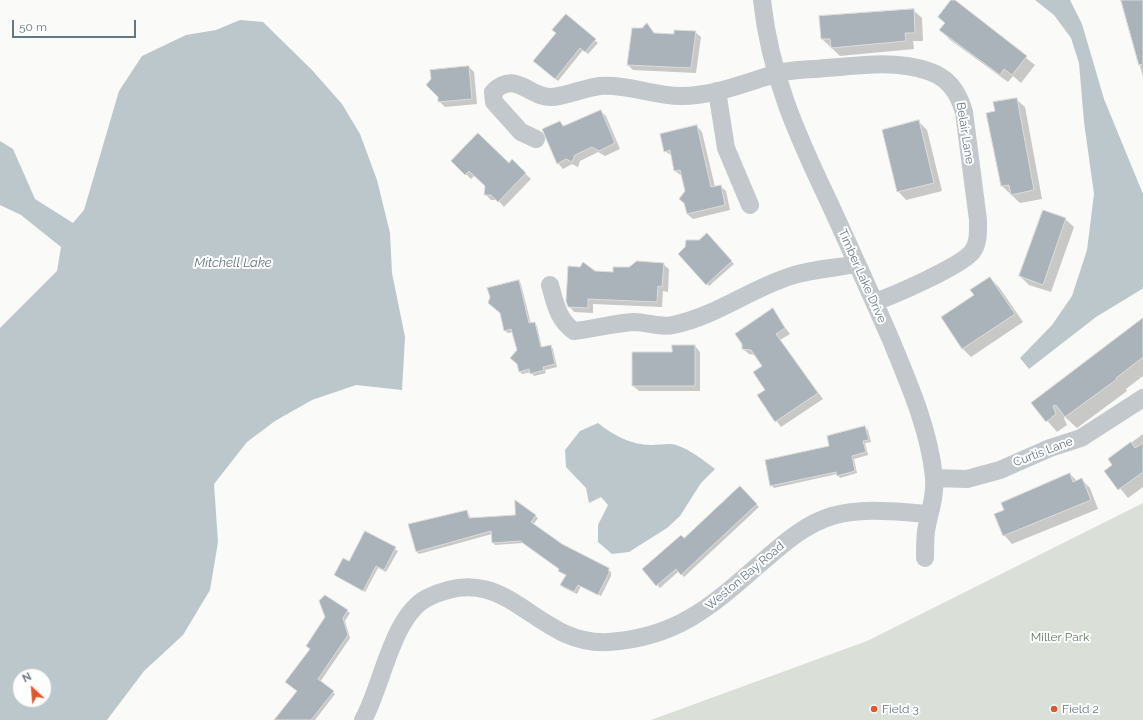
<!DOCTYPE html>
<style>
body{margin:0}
#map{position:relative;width:1143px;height:720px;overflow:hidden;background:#fafaf8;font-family:Raleway,sans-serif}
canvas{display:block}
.north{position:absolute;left:12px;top:668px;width:40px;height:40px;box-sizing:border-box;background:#fff;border:1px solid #c1c8cd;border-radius:50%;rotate:334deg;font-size:11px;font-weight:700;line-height:16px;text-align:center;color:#657683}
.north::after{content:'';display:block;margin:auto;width:14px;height:18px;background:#e4572e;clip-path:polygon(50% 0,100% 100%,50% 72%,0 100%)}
.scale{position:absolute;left:12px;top:20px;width:124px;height:18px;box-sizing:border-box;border:2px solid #657683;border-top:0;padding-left:5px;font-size:12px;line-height:14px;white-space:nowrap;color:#657683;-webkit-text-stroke:3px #fff;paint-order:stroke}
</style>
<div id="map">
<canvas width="1143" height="720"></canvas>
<div class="north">N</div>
<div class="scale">50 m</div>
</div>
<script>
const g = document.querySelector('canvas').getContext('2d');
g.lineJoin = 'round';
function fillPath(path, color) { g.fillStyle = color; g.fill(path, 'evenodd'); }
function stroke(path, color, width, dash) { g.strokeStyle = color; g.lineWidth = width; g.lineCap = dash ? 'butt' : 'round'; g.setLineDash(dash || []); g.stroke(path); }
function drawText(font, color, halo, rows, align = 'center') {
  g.font = font + ' Raleway,sans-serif'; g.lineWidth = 4; g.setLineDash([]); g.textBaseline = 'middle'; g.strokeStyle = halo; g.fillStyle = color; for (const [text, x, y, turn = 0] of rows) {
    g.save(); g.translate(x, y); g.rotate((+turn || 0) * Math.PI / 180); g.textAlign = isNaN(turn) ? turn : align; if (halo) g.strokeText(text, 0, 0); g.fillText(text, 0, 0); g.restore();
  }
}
fillPath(new Path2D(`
 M1143,503V720H651L867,641Z`), '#dadfd7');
fillPath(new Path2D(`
 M1035,0H1070L1082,24L1104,99L1143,194V286L1142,289L1096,317L1029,369L1020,358L1052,325L1072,296L1087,250L1094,194L1084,122L1079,63L1071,38L1054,15Z
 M240,20L263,22L312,70L342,104L360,134L377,180L390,233L392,273L405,337L402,390L356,385L312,400L275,421L247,442L214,484L218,542L210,590L183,635L144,671L107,720H0V328L57,271L61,247L21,215L0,205V141L13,149L35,199L73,223L84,210L119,91L142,56L186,35L216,30ZM20,676H44V700H20Z
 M598,423C613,435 631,445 651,445C659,445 669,443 676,445C691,450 703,460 715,469L701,483L680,516L667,528L629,552L612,554L598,542V525L608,505L601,497L589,503L586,488L566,467L565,450L580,431Z`), '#bbc7cb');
fillPath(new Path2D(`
 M952,0L1035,65L1021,83L1013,76L1008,82L949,39L941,30L946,24L939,17Z
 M1122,0H1143V77Z
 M913,10L922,18L923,41H913L914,49L840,56L822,39L820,16Z
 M566,15L598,43L588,54L583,50L558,81L537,63L557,33Z
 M647,24L655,34L674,35L695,32L701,37L696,73L633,70L628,65Z
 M469,67L474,72L477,104L445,107L439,101Z
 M1016,99L1025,107L1042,199L1020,203L1002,186L996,112Z
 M600,111L606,116L620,149L605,156L598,152L580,161L578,167L572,164L563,169L558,163L560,122L565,127Z
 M919,122L927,130L942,191L906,200L898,191Z
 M697,126L702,132L715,187L720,186L726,191L730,210L693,219L687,214L685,204L680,199L686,191L682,176L675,171L672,156L665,151Z
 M452,161L509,164L512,161L531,179L504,207L498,200H491L486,195V186L475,175L471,179Z
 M1065,219L1074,227L1051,292L1029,285L1020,276Z
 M707,235L734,264L709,286L679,254Z
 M663,264L669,269L668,292L663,291L662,307L593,304V313L574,312L569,306L595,272L614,273L629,268Z
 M990,278L999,287L1023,322L971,357L963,349L942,318L975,296Z
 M519,281L521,284L531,324L534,323L537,326L542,348L551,346L553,349L557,367L545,370L546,373L534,376L531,372L522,374L519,371L518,351L513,332L508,333L505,331L501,313Z
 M772,310L790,334L780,340L823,399L781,427L758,395L766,390L763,366L756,355L749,354L743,349Z
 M1143,321V376L1126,389L1127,391L1077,428L1065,417L1064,418L1067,425L1057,432L1032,403Z
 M695,346L700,352V391H639L633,386L673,354Z
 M865,427L868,430L871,442L865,443L868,455L854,459L857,473L840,478L837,474L774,488L771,485L830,447Z
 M1143,434V487L1128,498L1106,471L1114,466L1109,459Z
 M1070,474L1077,481L1082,480L1090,488L1098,509L1012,544L1004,535L1005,510Z
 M740,487L759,507L684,577L679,571L660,588L643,569L684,540Z
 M467,511L471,519L535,516L538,518L533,525L562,545L611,572V576L601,596L581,586L577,594L564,588L561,585L566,576L559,571L560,569L523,543L495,545L493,542L492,534L419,554L416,551Z
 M366,532L398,551L386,572L378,568L365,592L335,575L349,562Z
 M325,596L350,613L345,621L350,638L320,682L335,694L315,720H275L298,691L311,650L327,617Z`), '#0003');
const building = new Path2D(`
 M951,0H955L1027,56L1012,75L1004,69L1000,75L939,30L945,23L938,17Z
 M1121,0H1143V64L1139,65Z
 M914,9L915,33H905L906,41L831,48L830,39H821L819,16Z
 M566,14L596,39L585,52L580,48L555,79L533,61L556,33L552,30Z
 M647,23L654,33L674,34V30L696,31L691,68L627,65L632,28H642Z
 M469,66L472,99L438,102V97L426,85L431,79L430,70Z
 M1017,98L1034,190L1011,195L1009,185L1001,186L986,113L995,111L993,102Z
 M601,110L615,143L599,151L592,147L575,155L572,162L566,159L557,164L542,129L560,121L563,126Z
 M919,120L934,183L897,192L882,130Z
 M697,125L711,187L721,185L725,205L687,214L684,203L679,199L685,191L680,170L674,171L670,150L664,152L660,134Z
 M478,133L509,163L512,159L526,173L498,202L491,195H484L485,186L469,171L465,175L451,161Z
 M1043,210L1066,218L1043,285L1019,276Z
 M707,233L732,261L706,285L678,254L685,247L686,240H699Z
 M637,261L664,263L662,287L658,286L657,302L588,299V308L568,307L566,301L568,266L580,267L583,262L595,271L613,272V267H629Z
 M990,277L1015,314L962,349L941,317L974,295L970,290Z
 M519,280L529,323L535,322L541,347L551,345L555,364L543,367L544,370L530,374L529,369L519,372L517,364L510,358L517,350L511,329L504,331L500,313L488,303L490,297L487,288Z
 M773,308L785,328L776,334L818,393L775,422L757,395L765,390L753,372L762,366L751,350L742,349V344L735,334Z
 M1143,318V357L1116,378L1117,379L1065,417L1056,405L1053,406L1056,414L1046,422L1031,403Z
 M672,345H695V386H632V352H672Z
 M865,426L869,440L863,441L866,452L852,456L855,471L837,476L836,472L770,486L765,460L829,446L827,436Z
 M1131,442L1135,448L1143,443V472L1118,490L1104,471L1112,465L1108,459Z
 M1070,473L1073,482L1082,478L1091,500L1003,536L994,514L1004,510L1001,503Z
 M740,486L757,504L681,575L676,569L656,586L642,569L681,535L684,538Z
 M515,500L536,515L531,522L562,544L609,568V573L598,595L578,585L574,592L560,585L566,575L558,571L559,569L520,541L492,543L491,531L416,552L408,524L467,510L469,518L515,515Z
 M365,531L396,547L384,570L376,566L363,591L334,575L343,558L349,561Z
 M325,595L348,610L343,618L348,635L318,679L334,691L311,720H274L297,691L285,682L310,649L306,646L325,617L319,601Z`);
fillPath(building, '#aab3b9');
stroke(building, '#dcdcda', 1);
stroke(new Path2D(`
 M762,0C770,75 797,135 829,202C850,248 871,294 891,340C909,384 929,429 934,477C936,496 929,513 926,531C925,540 925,549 925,558
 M717,91L726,148L750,205
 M536,139L521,132L494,102L493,92C516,69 530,99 553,97C569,95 584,88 600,86C627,84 655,96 681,96C714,96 744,83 775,74C791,69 809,70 826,68C853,66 881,62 907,66C939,71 955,81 964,112L978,220C978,231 979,243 972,252C961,266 893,296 874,302
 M550,285C555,303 558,320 574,331C594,329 614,323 634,322C647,322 660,328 673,325C716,316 750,289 791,276C812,269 836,268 857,264
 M934,478L967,479L1000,470L1050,448L1081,438L1143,398
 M363,720C382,687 392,616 427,598C509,557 533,646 608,642C677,638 713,605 762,562C783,544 805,524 832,516C864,507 897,512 929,514`), '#c3c8cc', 18);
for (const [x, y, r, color] of [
 [874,709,4,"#e4572e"],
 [1054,709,4,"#e4572e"]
]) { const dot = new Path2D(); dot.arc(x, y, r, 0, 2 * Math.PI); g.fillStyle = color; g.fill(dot); stroke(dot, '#fff', 1.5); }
drawText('12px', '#657683', '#fff', [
 ["Belair Lane",965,133,81],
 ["Timber Lake Drive",862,276,66],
 ["Curtis Lane",1043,452,-21],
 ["Weston Bay Road",745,576,-40]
]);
drawText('12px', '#687a64', '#fff', [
 ["Miller Park",1060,637]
]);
drawText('12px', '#657683', '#fff', [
 ["Field 3",882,709],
 ["Field 2",1062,709]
], 'left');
drawText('italic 13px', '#60757c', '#fff', [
 ["Mitchell Lake",233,263]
]);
</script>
